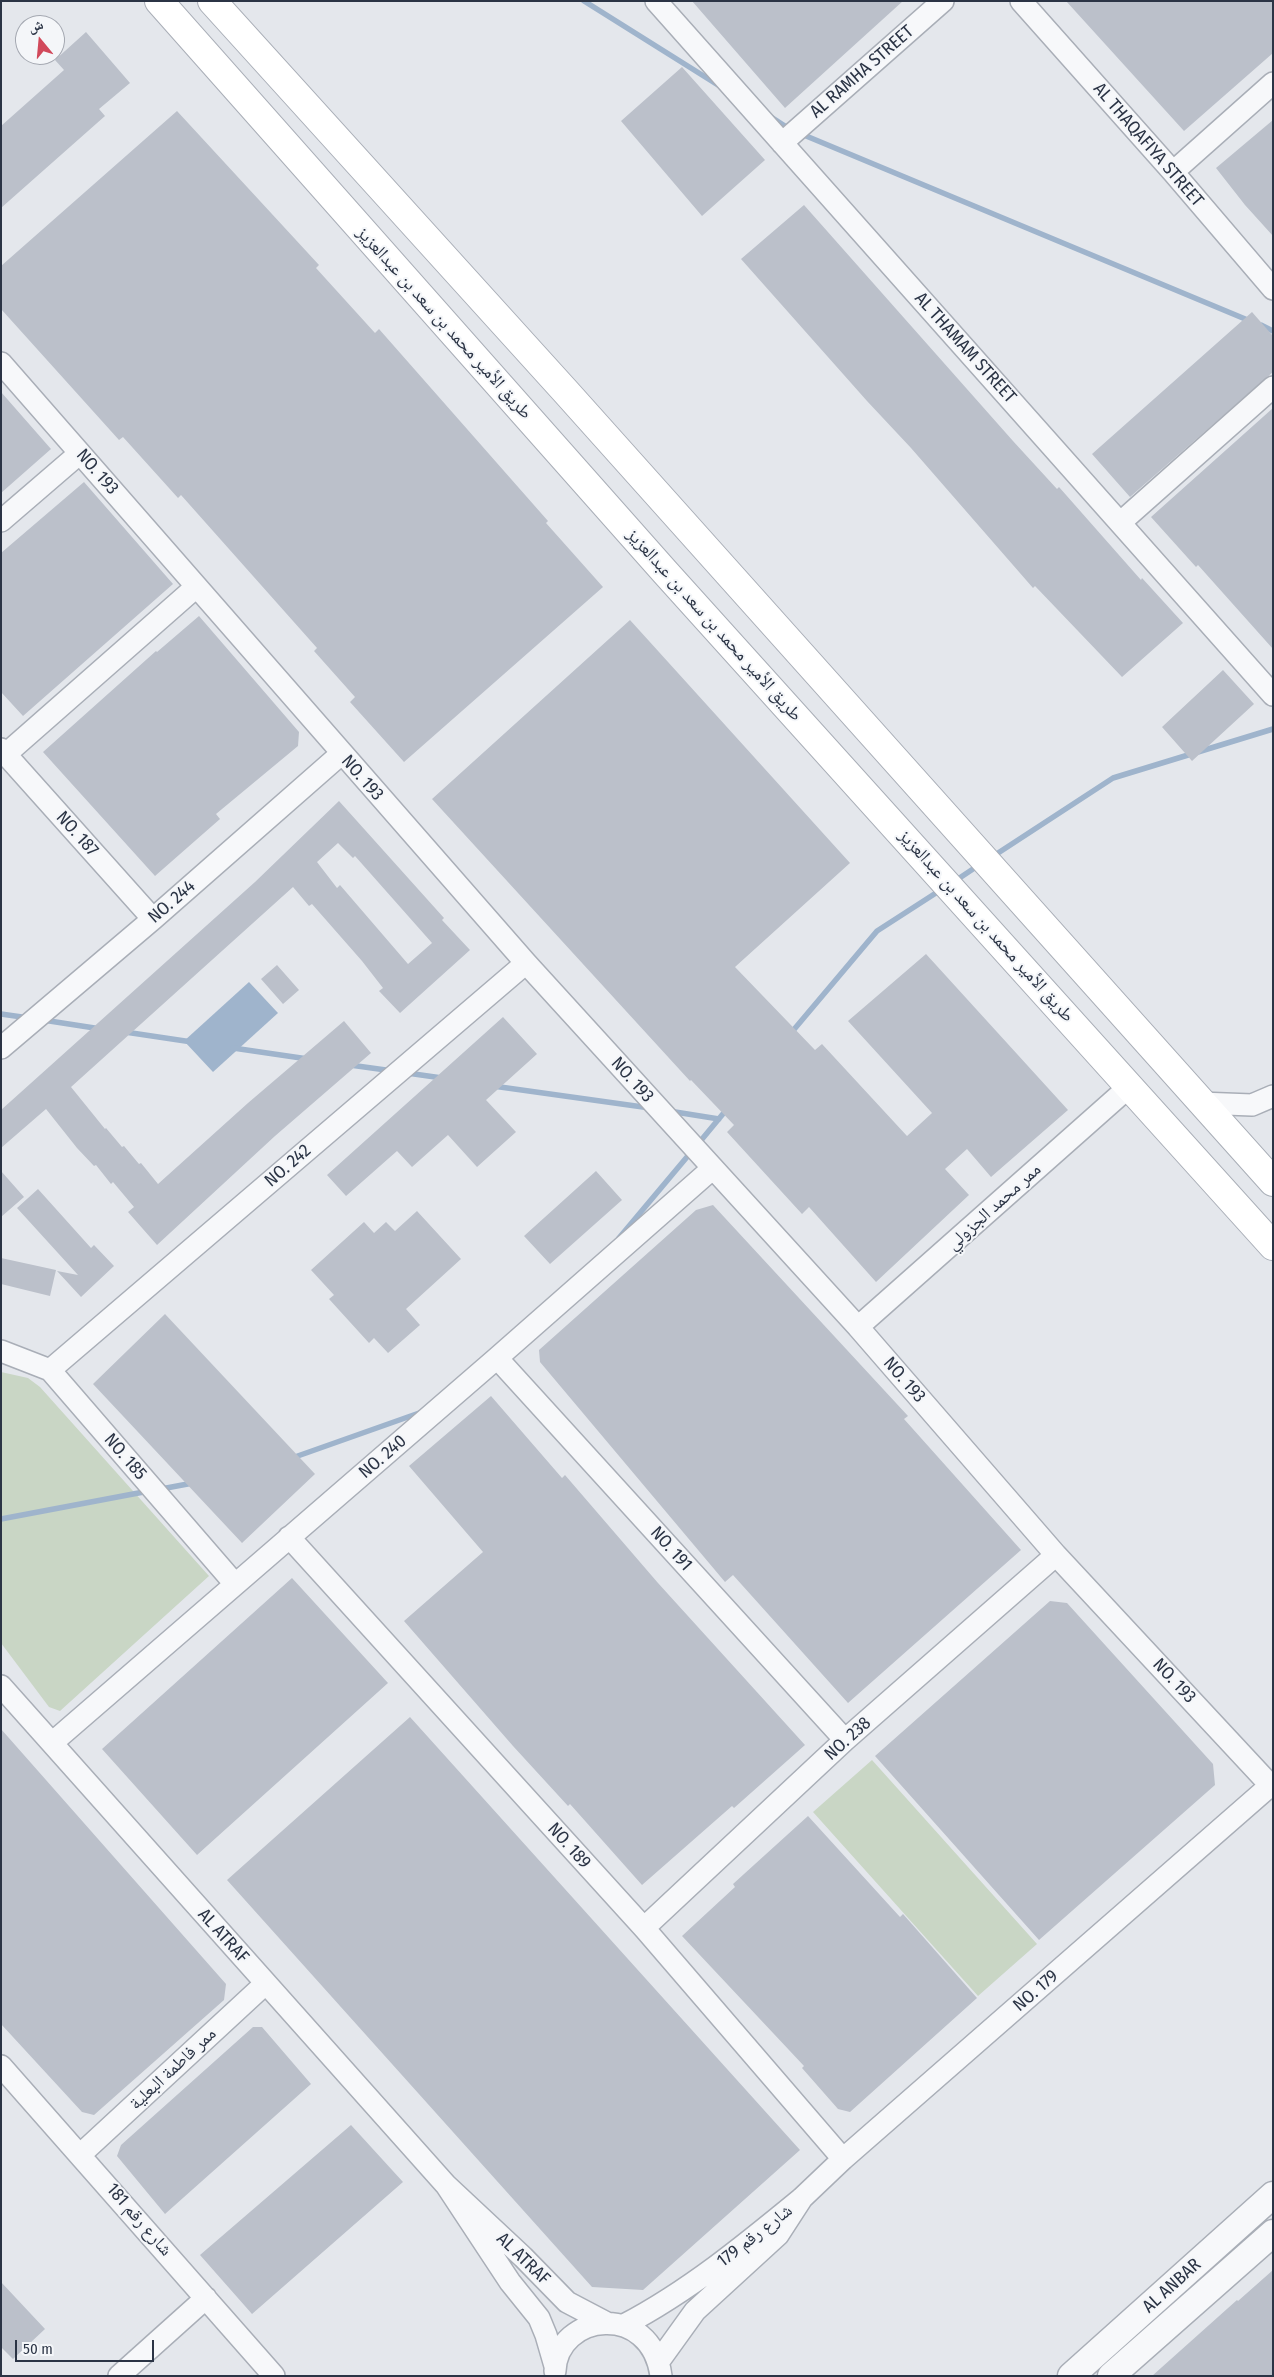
<!DOCTYPE html>
<meta charset="utf-8">
<style>
body{margin:0}
#map{position:relative;width:1274px;height:2377px;overflow:hidden;background:#e4e7ec;font-family:"Fira Sans Condensed","Noto Naskh Arabic",sans-serif}
canvas{display:block}
.frame{position:absolute;inset:0;border:2px solid #2b3445;pointer-events:none}
.north{position:absolute;left:15px;top:15px;width:50px;height:50px;box-sizing:border-box;background:#f4f6f9;border:1px solid #a4a8b1;border-radius:50%;rotate:343deg;font-size:14px;font-weight:700;line-height:20px;text-align:center;color:#2b3445}
.north::after{content:'';display:block;margin:auto;width:18px;height:22px;background:#d1495b;clip-path:polygon(50% 0,100% 100%,50% 72%,0 100%)}
.scale{position:absolute;left:15px;top:2340px;width:139px;height:22px;box-sizing:border-box;border:2px solid #2b3445;border-top:0;padding-left:6px;font-size:15px;line-height:18px;white-space:nowrap;color:#2b3445;-webkit-text-stroke:4px #f4f6f9;paint-order:stroke}
</style>
<div id="map">
<canvas width="1274" height="2377"></canvas>
<div class="frame"></div>
<div class="north">ش</div>
<div class="scale">50 m</div>
</div>
<script>
const g = document.querySelector('canvas').getContext('2d');
g.lineJoin = 'round';
function fillPath(path, color) { g.fillStyle = color; g.fill(path, 'evenodd'); }
function stroke(path, color, width, dash) { g.strokeStyle = color; g.lineWidth = width; g.lineCap = dash ? 'butt' : 'round'; g.setLineDash(dash || []); g.stroke(path); }
function drawText(font, color, halo, rows, align = 'center') {
  g.font = font + ' "Fira Sans Condensed","Noto Naskh Arabic",sans-serif'; g.lineWidth = 4; g.setLineDash([]); g.textBaseline = 'middle'; g.strokeStyle = halo; g.fillStyle = color; for (const [text, x, y, turn = 0] of rows) {
    g.save(); g.translate(x, y); g.rotate((+turn || 0) * Math.PI / 180); g.textAlign = isNaN(turn) ? turn : align; if (halo) g.strokeText(text, 0, 0); g.fillText(text, 0, 0); g.restore();
  }
}
fillPath(new Path2D(`
 M1,1372L28,1378L40,1387L209,1576L60,1711L49,1707L1,1643Z
 M872,1760L1037,1944L978,1996L813,1812Z`), '#c9d6c5');
fillPath(new Path2D(`
 M249,982L278,1013L213,1072L184,1041Z`), '#9fb4cc');
stroke(new Path2D(`
 M584,1L718,85
 M771,117L791,130
 M799,133L1250,321
 M1261,325L1273,331
 M995,855L1113,778L1273,729
 M958,879L976,867
 M1,1014L29,1018
 M43,1020L101,1029
 M125,1032L192,1042
 M791,1033L877,931L939,891
 M233,1048L308,1059
 M350,1065L393,1071
 M407,1073L442,1078
 M493,1086L650,1108
 M669,1111L719,1119
 M698,1144L727,1109
 M619,1238L692,1151
 M292,1458L422,1412
 M161,1489L193,1483
 M1,1519L149,1491`), '#9fb4cc', 5.5);
fillPath(new Path2D(`
 M692,1H903L785,108Z
 M1066,1H1273V53L1184,131Z
 M86,32L130,83L99,109L105,116L1,208V126L64,70L55,60Z
 M682,67L765,160L702,216L621,121Z
 M177,111L319,265L316,268L375,333L379,329L548,521L546,523L603,587L404,762L350,702L355,697L314,651L317,648L181,495L178,498L123,437L119,440L1,309V266Z
 M1273,120V236L1245,205L1216,168Z
 M804,205L1013,441L1057,489L1059,487L1141,580L1142,578L1183,623L1122,677L1035,586L1033,588L911,448L867,401L741,259Z
 M1252,312L1273,336V372L1130,497L1092,454Z
 M1,392L51,449L1,493Z
 M1273,408V649L1198,565L1196,567L1151,517Z
 M84,482L173,584L23,716L1,692V553Z
 M199,616L299,732L298,746L216,814L220,819L155,876L43,752L156,651L157,652Z
 M630,620L850,863L735,967L815,1050L822,1044L907,1136L932,1113L848,1021L926,954L1068,1110L991,1177L967,1149L945,1169L969,1195L876,1282L809,1207L802,1214L727,1132L734,1125L691,1080L690,1081L432,799Z
 M1223,670L1254,704L1192,761L1162,727Z
 M339,801L444,918L442,920L470,950L400,1013L379,991L383,988L362,961L312,904L309,906L293,887L71,1087L105,1129L106,1128L122,1147L124,1146L139,1164L141,1163L158,1184L248,1103L344,1021L371,1053L275,1136L157,1245L128,1212L134,1207L113,1182L111,1184L96,1165L94,1166L77,1148L46,1109L1,1148V1110L255,882ZM338,843L353,858L355,856L432,943L408,964L340,885L337,888L317,862Z
 M277,965L299,990L283,1004L261,979Z
 M503,1017L537,1054L486,1100L516,1132L477,1167L448,1135L412,1167L397,1151L346,1196L327,1175Z
 M1,1171L24,1197L1,1217Z
 M596,1171L622,1200L550,1264L524,1236Z
 M38,1189L91,1248L94,1245L114,1266L81,1297L57,1271L78,1275L17,1208Z
 M713,1205L908,1416L904,1419L1021,1550L848,1703L733,1575L725,1582L540,1362L539,1350L696,1210Z
 M417,1211L461,1259L406,1309L420,1325L388,1353L374,1338L369,1343L329,1299L334,1295L311,1270L364,1222L374,1233L386,1222L395,1231Z
 M1,1258L56,1270L50,1296L1,1284Z
 M165,1314L315,1474L242,1543L93,1384Z
 M491,1396L562,1478L565,1475L658,1583L805,1745L734,1808L732,1806L642,1885L570,1804L568,1806L513,1746L404,1621L483,1552L409,1466Z
 M292,1578L388,1683L197,1855L102,1749Z
 M1050,1601L1067,1603L1213,1764L1215,1785L1039,1940L875,1756Z
 M410,1717L800,2150L643,2290L592,2287L227,1880Z
 M1,1729L226,1984L224,2000L94,2115L82,2112L1,2024Z
 M808,1816L900,1917L903,1914L977,1998L850,2112L838,2109L802,2068L804,2066L682,1936L735,1887L733,1884Z
 M253,2027H262L311,2084L165,2214L117,2156L121,2145Z
 M351,2125L403,2182L252,2314L200,2255Z
 M1273,2270V2376H1152L1237,2300L1238,2301Z
 M1,2282L45,2329L13,2359L1,2347Z`), '#bbc0ca');
const minor = new Path2D(`
 M656,1L1273,695
 M1021,1L1173,172L1273,289
 M782,143L943,1
 M1173,172L1273,83
 M1,363L526,963L858,1327L1056,1555L1273,1788
 M1,521L80,453
 M1121,522L1273,387
 M1,749L153,919
 M6,754L196,587
 M1,1048L153,919L341,754
 M1200,1103L1252,1105L1273,1096
 M858,1327L1130,1086
 M1,1351L50,1370L235,1584
 M497,1358L845,1740
 M50,1370L526,963
 M289,1537L644,1928L843,2159
 M1,1686L446,2185
 M52,1743L497,1358L713,1168
 M644,1928L845,1740L1056,1555
 M1,2066L274,2376
 M81,2154L265,1984
 M802,2198L843,2159L1271,1785
 M624,2325C689,2291 746,2244 802,2198L778,2235L695,2311L659,2361
 M555,2366L546,2335L539,2318L510,2282L446,2185L523,2257L567,2302L607,2323
 M555,2371C557,2313 651,2301 661,2376
 M119,2376L206,2298`);
const tertiary = new Path2D(`
 M1071,2376L1273,2195
 M1111,2376L1273,2233`);
const secondary = new Path2D(`
 M159,1L665,572L1273,1246
 M212,1L567,393L1273,1182`);
stroke(minor, '#a9aeb7', 24);
stroke(tertiary, '#a9aeb7', 29);
stroke(secondary, '#a9aeb7', 30);
stroke(minor, '#f7f8fa', 21);
stroke(tertiary, '#f7f8fa', 26);
stroke(secondary, '#fff', 28);
drawText('18px', '#2b3445', '#f4f6f9', [
 ["AL RAMHA STREET",862,72,-41],
 ["AL THAQAFIYA STREET",1148,145,49],
 ["طريق الأمير محمد بن سعد بن عبدالعزيز",444,323,48],
 ["AL THAMAM STREET",965,348,48],
 ["NO. 193",97,472,49],
 ["طريق الأمير محمد بن سعد بن عبدالعزيز",714,625,48],
 ["NO. 193",362,778,49],
 ["NO. 187",77,834,48],
 ["NO. 244",172,902,-41],
 ["طريق الأمير محمد بن سعد بن عبدالعزيز",986,926,48],
 ["NO. 193",632,1080,48],
 ["NO. 242",288,1166,-41],
 ["ممر محمد الجزولي",994,1207,-42],
 ["NO. 193",904,1380,49],
 ["NO. 185",125,1457,49],
 ["NO. 240",383,1457,-41],
 ["NO. 191",671,1549,48],
 ["NO. 193",1174,1681,47],
 ["NO. 238",848,1739,-42],
 ["NO. 189",569,1846,48],
 ["AL ATRAF",223,1936,48],
 ["NO. 179",1036,1991,-41],
 ["ممر فاطمة البعلية",173,2069,-43],
 ["شارع رقم 181",139,2220,49],
 ["شارع رقم 179",755,2236,-38],
 ["AL ATRAF",523,2259,44],
 ["AL ANBAR",1172,2286,-42]
]);
</script>
